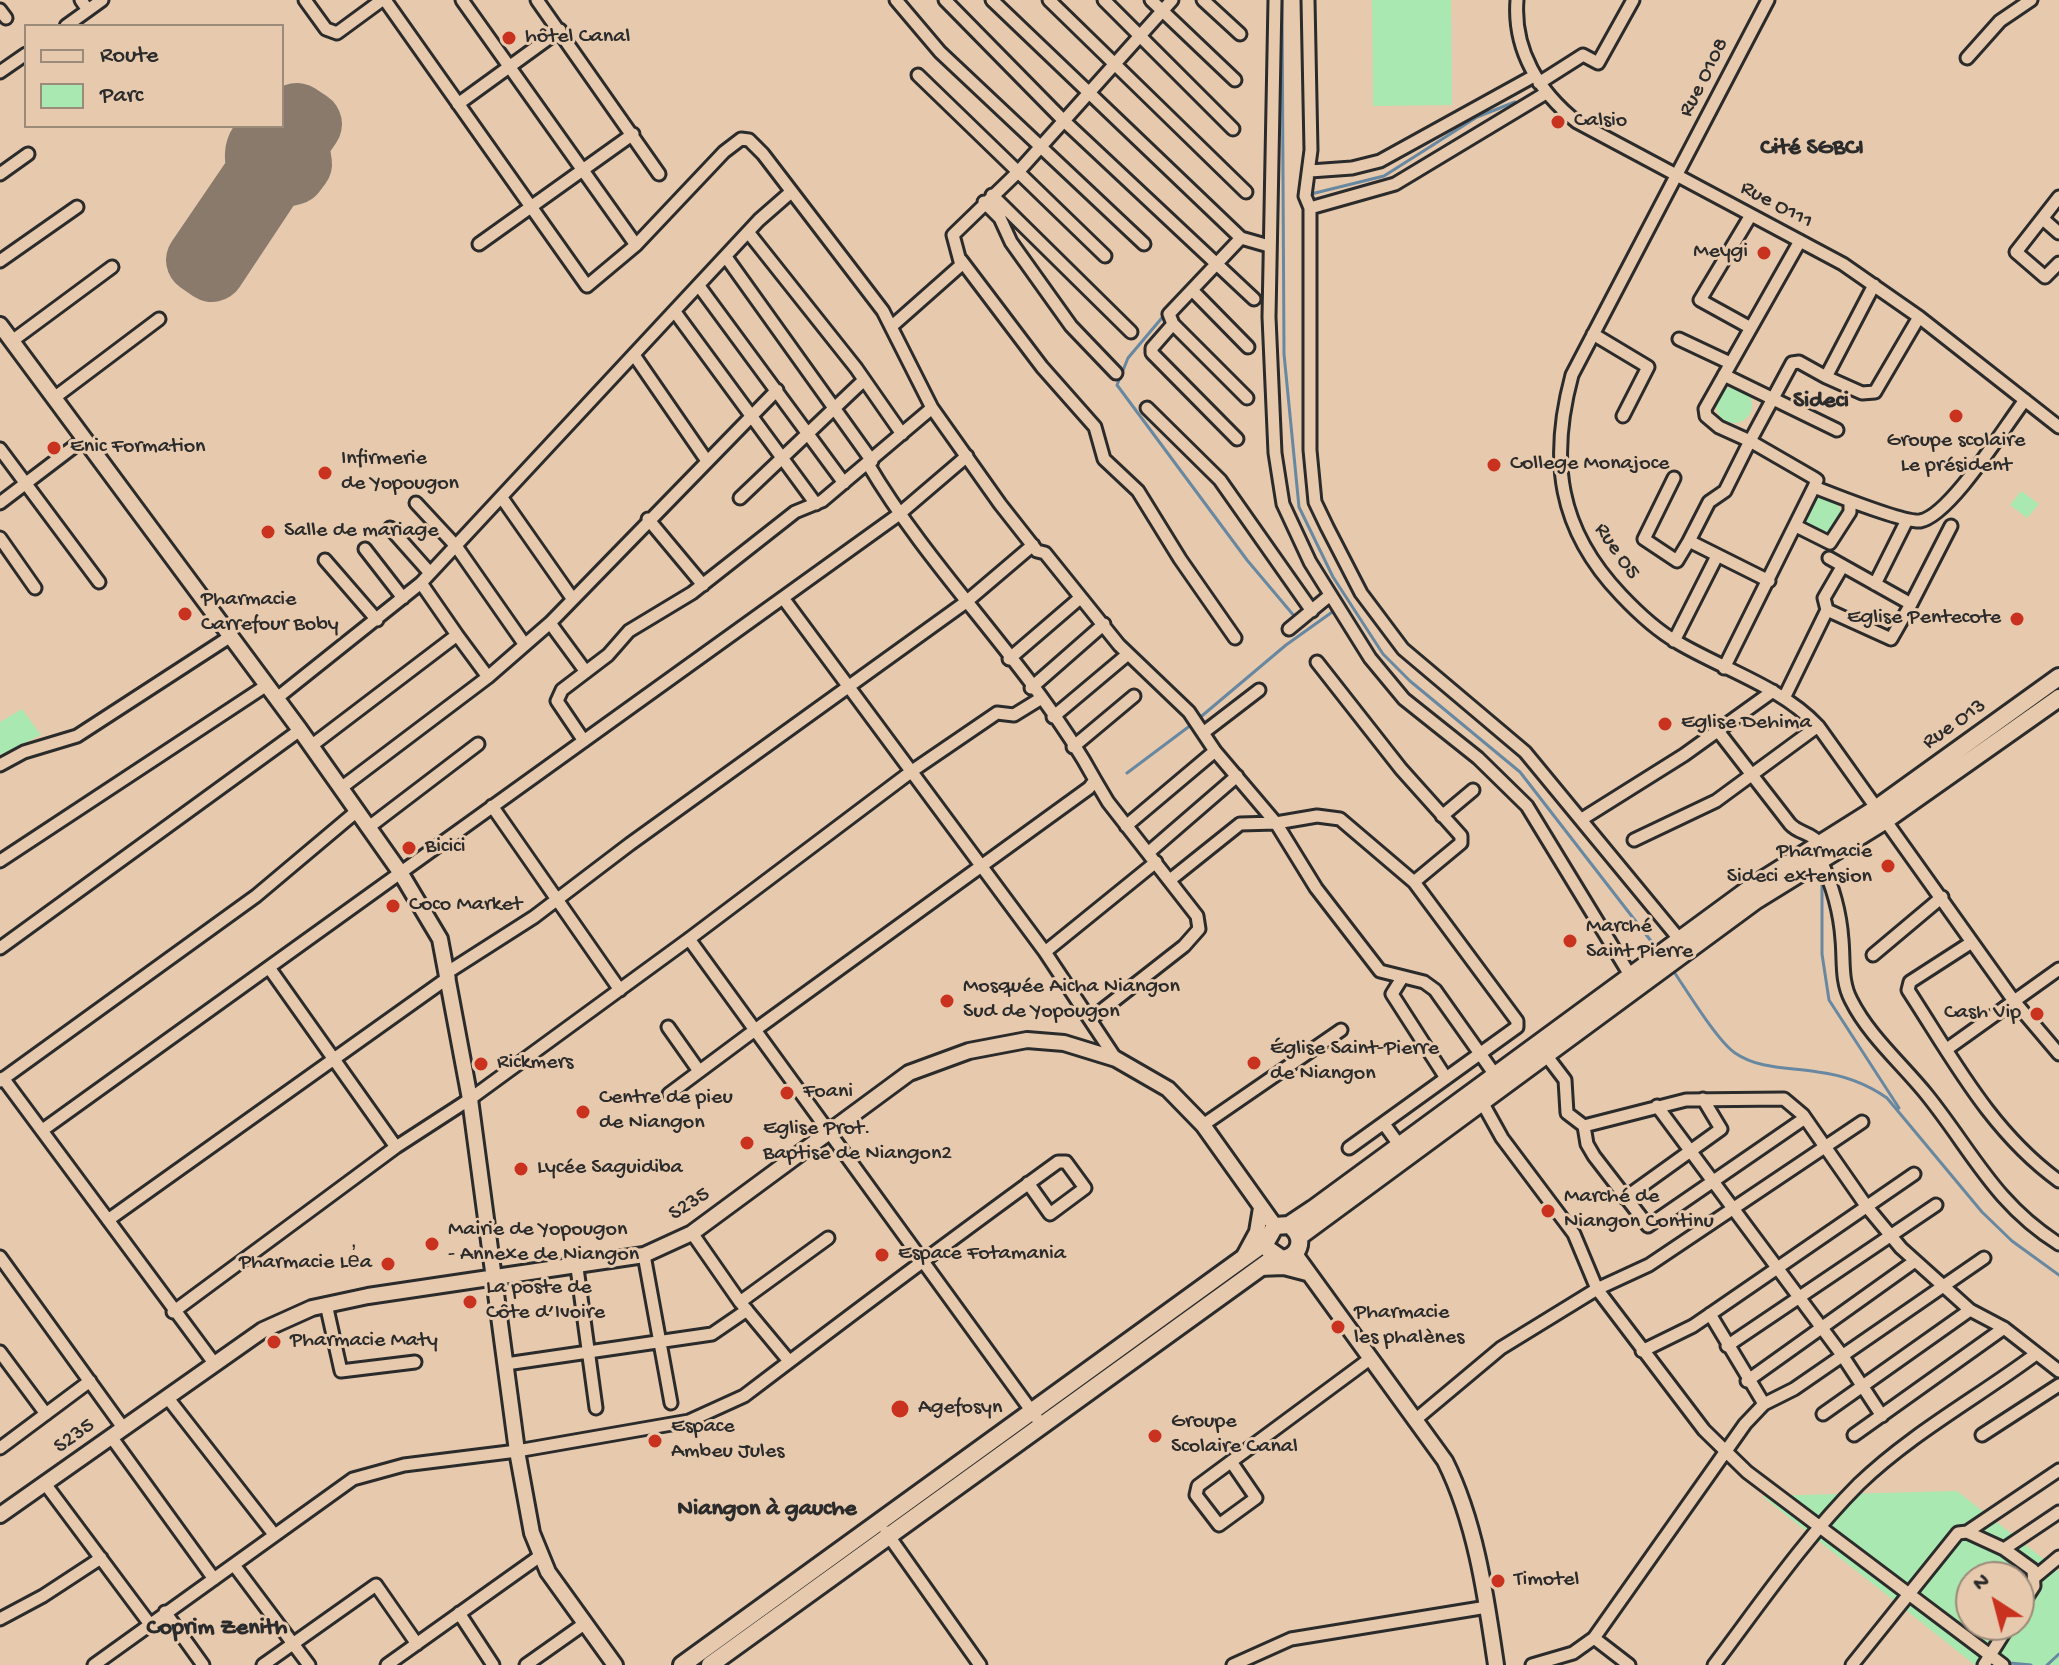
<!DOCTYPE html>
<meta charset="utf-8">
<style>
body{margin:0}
#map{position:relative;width:2059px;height:1665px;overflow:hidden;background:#e7caae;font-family:"Gochi Hand",sans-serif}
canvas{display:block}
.legend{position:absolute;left:24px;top:24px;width:260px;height:104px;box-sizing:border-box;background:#e7caae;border:2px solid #9c8a7a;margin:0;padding:10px 14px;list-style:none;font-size:24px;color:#2b2b2b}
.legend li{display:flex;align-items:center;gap:16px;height:40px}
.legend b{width:40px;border:2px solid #9c8a7a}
.north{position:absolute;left:1955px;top:1561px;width:80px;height:80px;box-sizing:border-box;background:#e7caae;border:2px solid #9c8a7a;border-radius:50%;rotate:324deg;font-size:22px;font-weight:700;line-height:32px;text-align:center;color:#2b2b2b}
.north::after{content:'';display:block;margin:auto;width:28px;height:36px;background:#c8321e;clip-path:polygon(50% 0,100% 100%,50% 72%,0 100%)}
</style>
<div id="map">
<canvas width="2059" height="1665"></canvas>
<ul class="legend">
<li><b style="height:10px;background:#e7caae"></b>Route</li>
<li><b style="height:22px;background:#a9e9b1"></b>Parc</li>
</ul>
<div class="north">N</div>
</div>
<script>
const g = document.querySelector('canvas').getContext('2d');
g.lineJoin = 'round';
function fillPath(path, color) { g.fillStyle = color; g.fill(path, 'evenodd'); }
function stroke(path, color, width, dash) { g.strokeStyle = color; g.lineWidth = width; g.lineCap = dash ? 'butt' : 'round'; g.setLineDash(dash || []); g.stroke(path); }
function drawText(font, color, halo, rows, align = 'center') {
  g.font = font + ' "Gochi Hand",sans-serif'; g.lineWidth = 6; g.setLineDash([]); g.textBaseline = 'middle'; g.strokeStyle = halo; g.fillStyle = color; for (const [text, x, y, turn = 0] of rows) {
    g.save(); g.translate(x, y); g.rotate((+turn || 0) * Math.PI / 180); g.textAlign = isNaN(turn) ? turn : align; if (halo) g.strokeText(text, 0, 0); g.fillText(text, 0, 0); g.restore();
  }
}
fillPath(new Path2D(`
 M1372,0H1451L1452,105L1373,106Z
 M1716 405a18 18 0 1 1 36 0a18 18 0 1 1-36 0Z
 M2021,491L2039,504L2027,518L2010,505Z
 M1805 515a18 18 0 1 1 36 0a18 18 0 1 1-36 0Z
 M22,709L41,735L0,755V722Z
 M1957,1491L2059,1571V1665H1975L1762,1496ZM1971,1577H2019V1625H1971Z`), '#a9e9b1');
stroke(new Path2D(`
 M1282,0L1284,354L1299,507L1333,577L1383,654L1410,681L1520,772L1658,950
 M1311,194L1384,176L1477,117L1515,102
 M1166,313L1128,358L1117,385L1247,560L1295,617
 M1197,720L1286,645L1335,610
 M1127,773L1191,725
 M1822,885V954L1829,1000L1899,1108
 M1672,969C1686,989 1717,1041 1735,1053C1760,1070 1790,1067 1818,1072C1843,1075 1867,1084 1887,1098L1982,1212L2012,1241L2059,1275
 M2010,1663L2031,1665
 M2047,1665L2059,1654`), '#6788a0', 3);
stroke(new Path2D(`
 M297,116L309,124L296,143L299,164L293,172L273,177L212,269L199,260L261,169C252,150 263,134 284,135Z`), '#897a6c', 66);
const minor = new Path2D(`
 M81,0L88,10
 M305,0L326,29L337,33L382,0
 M385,0L587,286L636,245L724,152L741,139L749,140L763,154L883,311L932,408L1000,504L1037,551L1045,553L1119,645L1189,712L1215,751L1276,823L1316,888L1380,971L1424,982L1435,990L1498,1079
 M462,0L636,245
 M537,0L659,174
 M896,0L940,52L1144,244
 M945,0L1063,120L1254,299
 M992,0L1241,238
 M1049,0L1246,192
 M1104,0L1233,129
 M1151,0L1235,80
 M1203,0L1240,34
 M1275,0L1269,317L1275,453L1283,504L1310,562L1370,658L1404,699L1478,758L1527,806L1630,975
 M1308,0L1311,150L1305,196L1310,208
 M1517,0C1513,50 1539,92 1577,122L1843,264L1919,317L2059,427
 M1768,0L1572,375C1549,460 1558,529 1621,595C1638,613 1656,630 1677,642C1724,670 1780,686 1818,726L2014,1001L2059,1054
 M0,10L6,18
 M66,26L102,0
 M1967,58L2000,21L2031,0
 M0,72L26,54
 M918,75L1105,256
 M1539,83L1583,55L1598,63L1633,0
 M1546,93L1395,184L1310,208V450L1315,502L1327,527L1361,593L1403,649L1525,752L1680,940
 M458,104L560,30
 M1310,171L1352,168L1380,161L1534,76
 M0,174L28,154
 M992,195L1131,332
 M2059,197L2016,252L2045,277L2059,263
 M984,202L1000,218L1011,242L1071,326L1116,373
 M2043,219L2059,233
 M748,232L856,368L902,434
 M1800,241L1705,409L1706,416L1719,427L1750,441L1792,363L1799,362L1826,377L1874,285
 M479,244L633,134
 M726,257L872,461
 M961,260L1042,367L1095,427L1104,459L1138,491L1180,559L1235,638
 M0,261L77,207
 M699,286L844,483
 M1192,290L1248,347
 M675,312L816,504
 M1173,324L1152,348V353L1237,439
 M891,327L961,265L953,235L1018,172L1172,0
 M1749,327L1700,300L1751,215
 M1593,334L1648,367L1623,416
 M1679,339L1730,363
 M12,341L112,267
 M634,355L707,461
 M1724,375L1837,430
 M1826,377L1862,393L1875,392L1919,317
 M54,398L159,319
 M1247,398L1173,324L1169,314L1241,238L1269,246
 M1147,408L1220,480L1312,611
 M0,449L99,582
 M1674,478L1644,539L1677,561L1689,541L1769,581
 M502,498L572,598
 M740,498L864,380
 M0,503L84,439
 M416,503L456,546L525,645
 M648,519L703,585
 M1796,526L1830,543L1850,512V505
 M390,528L430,573
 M0,538L35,588
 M1689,541L1709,502L1725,491L1750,441L1814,478L1817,480L1814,487
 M365,549L403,598
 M1829,558L1911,604L1951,526
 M325,560L377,620
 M1875,584L1907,520
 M783,598L1045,952L1116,1059
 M1827,610L1891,639L1911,604
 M550,623L586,672
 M1289,629L1329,596
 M457,635L488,677
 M1674,641L1717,556
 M1009,659L1080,598
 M1317,662L1401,769L1461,836V843L1414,882
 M1724,668L1814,487C1832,494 1904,523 1920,521C1950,516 2005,426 2025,400
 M1031,688L1104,624
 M1785,696L1827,610L1824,598L1842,567
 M277,698L421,583L759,220L791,192
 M1053,717L1128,654
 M1718,731L1790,824C1799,834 1811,832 1820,844
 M1203,733L1259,690
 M584,741L557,701L562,690L608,655L629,631L692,593L795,512L822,501L932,408
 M311,746L457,635L421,583
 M1073,747L1134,696
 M0,765L24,752L77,736L231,636
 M341,788L488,677L550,623L777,390
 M492,806L620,990
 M1442,816L1473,790
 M1582,819L1684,755L1773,691
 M1126,826L1215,751
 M369,827L478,744
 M1634,840L1716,801L1818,726
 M1148,853L1237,776
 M1820,859C1833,886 1840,910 1842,940C1844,961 1841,981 1851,1000C1869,1036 1902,1064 1927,1095C1972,1151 1995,1204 2059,1244
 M0,861L267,685
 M1170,880L1240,824L1276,823L1317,816L1340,819L1414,882L1517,1021V1027L1349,1148
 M689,939L755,1030L1089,788L1095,780C1033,667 934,576 868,464
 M1972,942L1910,982L1908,990C1953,1059 1991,1132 2059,1181
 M0,948L300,730
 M1045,952L1156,862
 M1873,955L1942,897
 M270,969L396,1147
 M448,972L534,917L630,844L966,602L1033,545
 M1402,978L1392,994L1446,1078
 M1092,1018L1184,946L1199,929L1197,916L1108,802L1095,780
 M668,1027L699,1071
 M1947,1049L2059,969
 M1546,1055L1565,1080L1567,1113L1584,1126L1686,1100L1784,1099L1803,1115L1867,1207L1901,1248L1970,1310L2004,1328L2059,1371
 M3,1078L214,1363
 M0,1081L256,896L357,811
 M669,1094L755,1030L1041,1424
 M1482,1102L1502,1138L1574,1234L1597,1289L1704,1430L1747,1472L2003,1665
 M1657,1106L1842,1355L1882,1416
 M1384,1124L1400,1146
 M1203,1125L1341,1030
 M1584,1126L1587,1144L1594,1156L1648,1226L1805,1118
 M44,1129L898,515L967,456
 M1625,1198L1721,1129L1703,1099
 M108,1220L449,977
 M692,1233L740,1302L789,1361
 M644,1255L671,1403
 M0,1257L124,1429
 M577,1268L596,1408
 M740,1302L828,1238
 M326,1304L341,1371L415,1362
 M173,1312L396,1147L470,1099L689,939L912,771L997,713L1014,715L1040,699
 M1727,1346L1936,1205
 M1642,1351L1693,1326L1914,1174
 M0,1352L46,1414
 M506,1364L712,1334L747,1310
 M1747,1381L1915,1261
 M167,1397L273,1533
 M1764,1404L1794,1389L1984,1258
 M1823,1414L1970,1310
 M1415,1420L1501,1348L1597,1289L1649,1265L1862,1122
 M1854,1435L2004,1328
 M1982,1435L2059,1385
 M112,1438L214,1579
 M0,1448L90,1381
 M1232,1463L1256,1498L1219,1525L1196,1495L1198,1486L1371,1358
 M46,1485L149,1623
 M886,1532L980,1665
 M1967,1532L2004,1549L2033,1570L2034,1586L2019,1609
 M2004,1549L2059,1512
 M234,1565L309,1665
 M2035,1577L2059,1557
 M165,1612L203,1665
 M459,1613L493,1665
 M0,1619L43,1596L101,1558
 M1594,1638L1745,1424L1764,1404L1710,1314
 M94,1665L353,1479L404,1465L517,1451L689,1421L744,1396C848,1317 953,1238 1058,1162H1066L1085,1188L1050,1214L1028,1183
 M263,1665L376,1585L417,1644
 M387,1665L540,1556
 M526,1665L584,1624
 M1233,1665L1291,1639L1487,1607
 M1532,1665L1573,1653L1594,1638L1629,1665
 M1714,1665C1760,1604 1805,1538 1859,1484C1912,1433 1977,1398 2036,1354
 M1852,1665L1958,1533L1967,1532L2059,1470
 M1984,1665L2009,1625`);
const tertiary = new Path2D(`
 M0,325L300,730L400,872L440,939L470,1099L517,1451L532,1533L548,1572L615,1665
 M1295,1254L1445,1461C1476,1523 1486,1597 1496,1665
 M1244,1256L1257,1232L1261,1208
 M1259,1268L1284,1267L1307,1273
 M0,1515L263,1330L312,1308L368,1296L644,1255L692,1233L909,1073L969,1051L1027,1040L1064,1043L1116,1059L1168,1089L1203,1125L1275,1226`);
const secondary = new Path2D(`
 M1300,1236L1755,901L1886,820L2059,698
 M1269,1250L1282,1259C1299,1257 1305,1240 1293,1228
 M682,1665L1234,1265L1266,1242L1275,1226L1289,1225L1313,1209L1753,886L1877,808L2059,677
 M710,1665L1275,1257`);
stroke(minor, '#2b2b2b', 17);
stroke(tertiary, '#2b2b2b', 20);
stroke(secondary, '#2b2b2b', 22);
stroke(minor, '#e7caae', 11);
stroke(tertiary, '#e7caae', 14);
stroke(secondary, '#e7caae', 16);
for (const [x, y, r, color] of [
 [509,38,8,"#c8321e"],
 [1558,122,8,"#c8321e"],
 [1764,253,8,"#c8321e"],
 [1956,416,8,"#c8321e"],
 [54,448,8,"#c8321e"],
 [1494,465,8,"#c8321e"],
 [325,473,8,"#c8321e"],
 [268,532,8,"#c8321e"],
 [185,614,8,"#c8321e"],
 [2017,619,8,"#c8321e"],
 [1665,724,8,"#c8321e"],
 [409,848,8,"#c8321e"],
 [1888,866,8,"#c8321e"],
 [393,906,8,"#c8321e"],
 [1570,941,8,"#c8321e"],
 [947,1001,8,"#c8321e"],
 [2037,1014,8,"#c8321e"],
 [1254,1063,8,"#c8321e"],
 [481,1064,8,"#c8321e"],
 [787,1093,8,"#c8321e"],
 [583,1112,8,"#c8321e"],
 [747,1143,8,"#c8321e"],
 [521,1169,8,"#c8321e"],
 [1548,1211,8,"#c8321e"],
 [432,1244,8,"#c8321e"],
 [882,1255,8,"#c8321e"],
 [388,1264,8,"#c8321e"],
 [470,1302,8,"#c8321e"],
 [1338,1327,8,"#c8321e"],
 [274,1342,8,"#c8321e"],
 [900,1409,10,"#c8321e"],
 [1155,1436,8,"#c8321e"],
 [655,1441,8,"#c8321e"],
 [1498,1581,8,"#c8321e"]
]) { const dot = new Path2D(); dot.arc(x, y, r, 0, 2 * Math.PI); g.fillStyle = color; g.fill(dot); stroke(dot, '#e7caae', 3); }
drawText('22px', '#2b2b2b', '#e7caae', [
 ["hôtel Canal",525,38],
 ["Calsio",1574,122],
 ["Meygi",1748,253,"right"],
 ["Groupe scolaire",1956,442,"center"],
 ["Le président",1956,467,"center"],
 ["Enic Formation",70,448],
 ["Infirmerie",341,460],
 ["de Yopougon",341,485],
 ["College Monajoce",1510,465],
 ["Salle de mariage",284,532],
 ["Pharmacie",201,601],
 ["Carrefour Boby",201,626],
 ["Eglise Pentecote",2001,619,"right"],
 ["Eglise Dehima",1681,724],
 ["Bicici",425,848],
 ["Pharmacie",1872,853,"right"],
 ["Sideci extension",1872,878,"right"],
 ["Coco Market",409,906],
 ["Marché",1586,928],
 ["Saint Pierre",1586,953],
 ["Mosquée Aicha Niangon",963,988],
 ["Sud de Yopougon",963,1013],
 ["Cash Vip",2021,1014,"right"],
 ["Église Saint-Pierre",1270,1050],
 ["de Niangon",1270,1075],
 ["Rickmers",497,1064],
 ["Foani",803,1093],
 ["Centre de pieu",599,1099],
 ["de Niangon",599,1124],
 ["Eglise Prot.",763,1130],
 ["Baptise de Niangon2",763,1155],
 ["Lycée Saguidiba",537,1169],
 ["Marché de",1564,1198],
 ["Niangon Continu",1564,1223],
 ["Mairie de Yopougon",448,1231],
 ["- Annexe de Niangon",448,1256],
 ["Espace Fotamania",898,1255],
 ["Pharmacie Le̓a",372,1264,"right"],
 ["La poste de",486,1289],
 ["Côte d’Ivoire",486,1314],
 ["Pharmacie",1354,1314],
 ["les phalènes",1354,1339],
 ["Pharmacie Maty",290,1342],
 ["Agefosyn",918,1409],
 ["Groupe",1171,1423],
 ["Scolaire Canal",1171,1448],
 ["Espace",671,1428],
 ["Ambeu Jules",671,1453],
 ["Timotel",1514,1581]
], 'left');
drawText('22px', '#2b2b2b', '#e7caae', [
 ["Rue O108",1705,78,-63],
 ["Rue O111",1776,206,28],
 ["Rue O5",1616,552,55],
 ["Rue O13",1955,725,-35],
 ["S235",690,1205,-33],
 ["S235",75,1437,-36]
]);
drawText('bold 24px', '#2b2b2b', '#e7caae', [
 ["Cité SGBCI",1812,149],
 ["Sideci",1821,402],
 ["Niangon à gauche",767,1510],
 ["Coprim Zenith",217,1629]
]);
</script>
